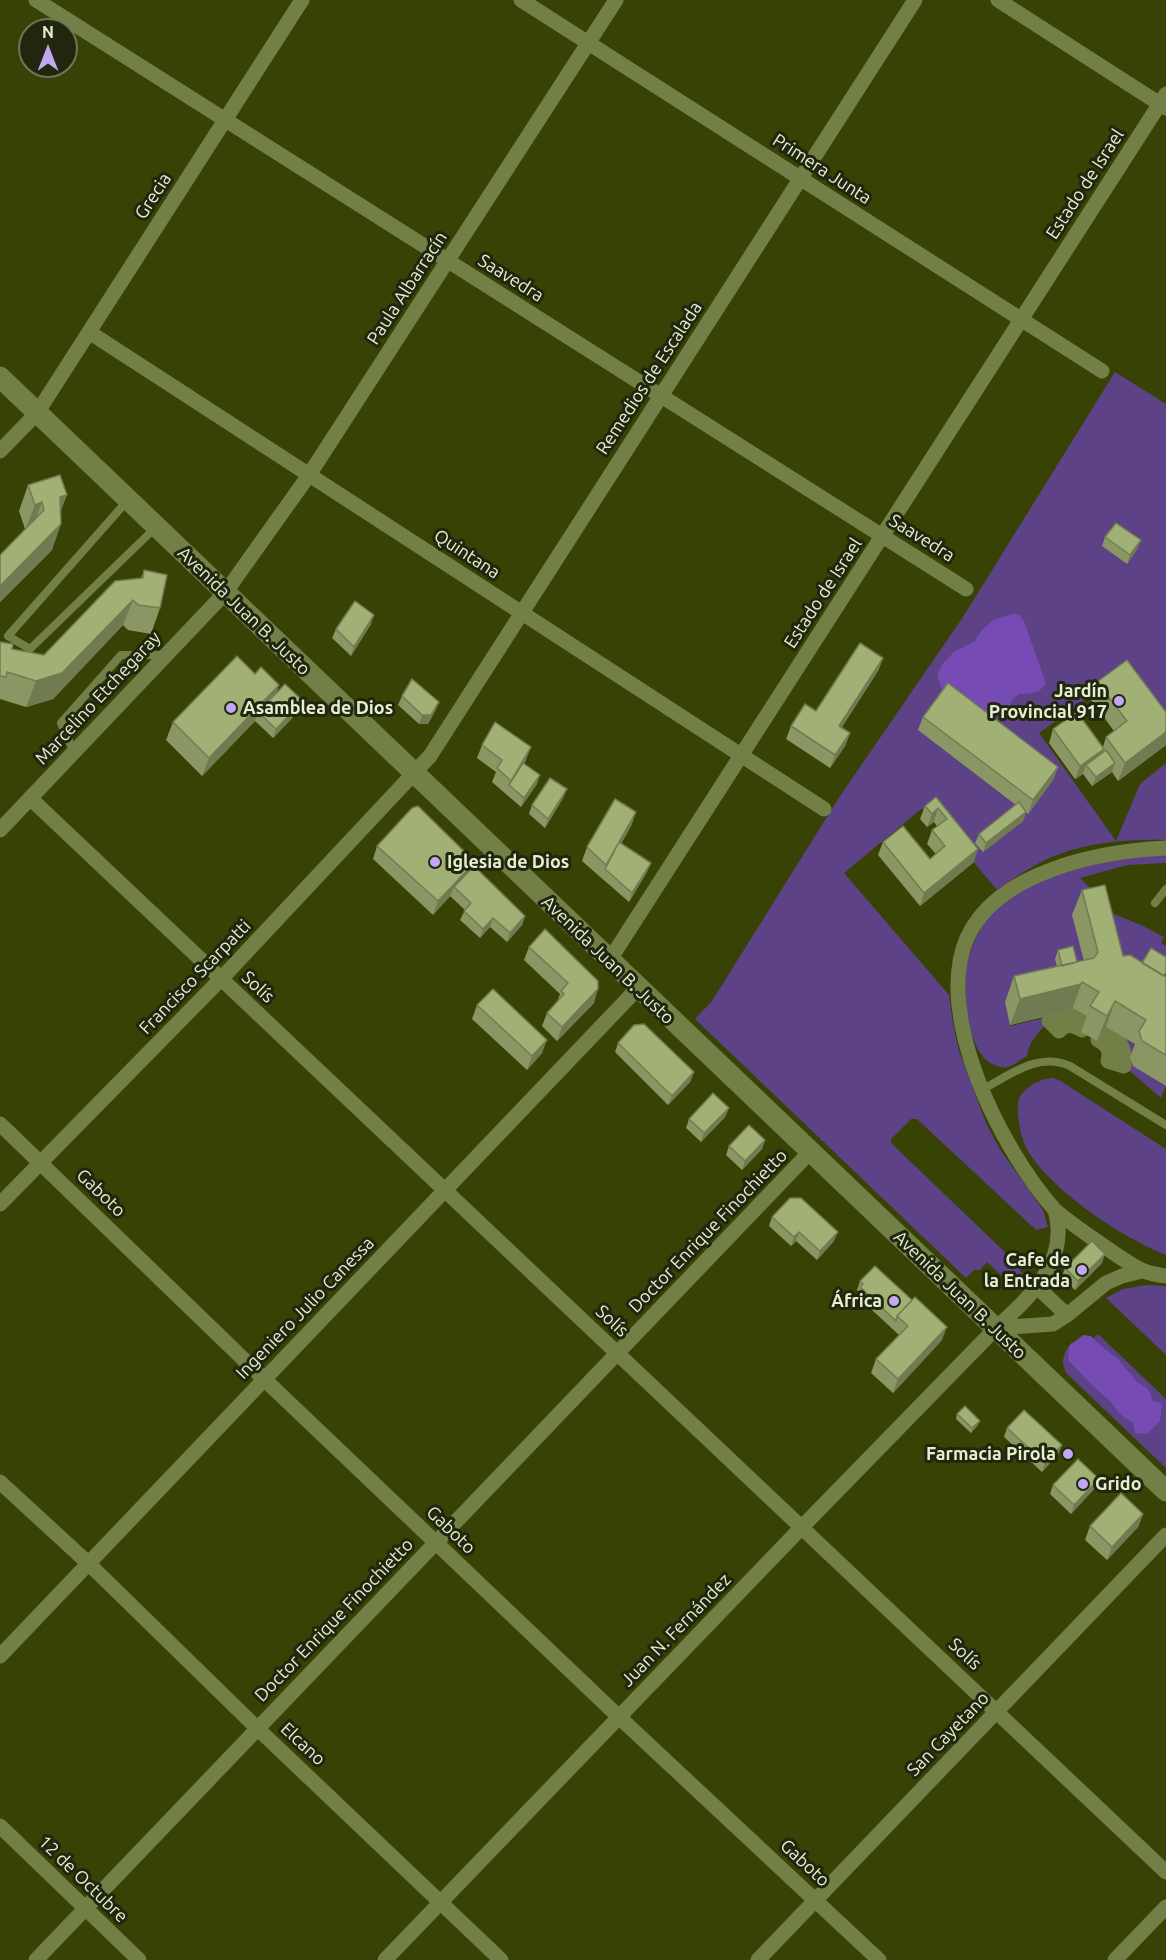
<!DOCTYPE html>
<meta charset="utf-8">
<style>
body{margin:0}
#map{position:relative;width:1166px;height:1960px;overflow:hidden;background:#374204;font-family:Ubuntu,sans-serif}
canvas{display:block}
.north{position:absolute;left:18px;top:18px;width:60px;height:60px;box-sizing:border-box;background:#21260e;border:2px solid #70765c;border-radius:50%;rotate:0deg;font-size:16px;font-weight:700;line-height:24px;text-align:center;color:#e6efd1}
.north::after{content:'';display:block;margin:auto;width:21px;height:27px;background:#c2a8f2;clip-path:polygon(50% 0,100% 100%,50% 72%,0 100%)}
</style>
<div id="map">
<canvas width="1166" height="1960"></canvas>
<div class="north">N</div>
</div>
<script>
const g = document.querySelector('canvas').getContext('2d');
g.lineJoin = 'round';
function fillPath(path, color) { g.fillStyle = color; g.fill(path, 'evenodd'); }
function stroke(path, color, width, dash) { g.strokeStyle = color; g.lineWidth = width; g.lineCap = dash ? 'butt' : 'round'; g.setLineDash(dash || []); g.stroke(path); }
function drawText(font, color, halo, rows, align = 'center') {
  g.font = font + ' Ubuntu,sans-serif'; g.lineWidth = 6; g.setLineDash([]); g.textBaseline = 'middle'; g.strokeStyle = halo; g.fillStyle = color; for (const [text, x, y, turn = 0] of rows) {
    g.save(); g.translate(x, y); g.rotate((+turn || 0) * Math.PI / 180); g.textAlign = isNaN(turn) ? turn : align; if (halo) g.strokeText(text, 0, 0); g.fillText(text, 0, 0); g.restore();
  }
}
fillPath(new Path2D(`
 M1115,372L1166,404V716L1129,668L1039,733L1116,841L1140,784L1166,763V840C1131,839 1090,842 1057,855C1036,863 1015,877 997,890L931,811L921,809L844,873L949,995L953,1024L959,1051L986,1123L999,1148L1043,1210L1048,1227L1036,1230L917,1119H911L891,1139V1143L1010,1257L1025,1277L1022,1287L1018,1291L987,1262L980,1270H974L966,1278L695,1019L712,1001L840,796L963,617Z
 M1166,855V863L1127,865L1080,878L1096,894L1102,909L1143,926L1164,937L1161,943L1166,946V968L1130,987L1089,978L1060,979L1010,1025L1011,1026L1060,1014C1047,1022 1028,1040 1027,1056C1021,1059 1014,1066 1007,1067C1006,1068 1000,1067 998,1066C966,1059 963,990 967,964C971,944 981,926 994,911C1022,882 1082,866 1120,859C1135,856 1151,856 1166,855Z
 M1106,1027L1137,1045L1130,1057L1131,1064L1166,1086L1161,1098L1124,1066Z
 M1053,1078L1059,1080L1166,1149V1255C1123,1238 1057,1194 1031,1156C1024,1146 1020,1133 1019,1121C1018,1114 1017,1106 1019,1099C1024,1087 1041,1078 1053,1078Z
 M1146,1285L1166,1286V1355L1106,1298L1123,1289Z
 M1098,1334L1166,1399V1468L1066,1373C1060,1360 1064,1352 1072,1342L1081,1350Z`), '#5d4287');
fillPath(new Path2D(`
 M1013,614L1019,615L1024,621L1046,684C1038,694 1031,694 1019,694L1012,700L1008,710L995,718L979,716L944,693L938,679V673L943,663L954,652L975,641L981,631L993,620Z
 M1083,1335L1091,1336L1100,1345L1118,1359L1137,1382L1147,1388L1151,1395L1152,1400L1162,1404L1160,1421L1147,1434L1135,1433L1133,1423L1121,1415L1110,1401L1094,1387L1068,1360L1069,1346Z`), '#764bb3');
stroke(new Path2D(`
 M127,501L8,636L30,649L155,528
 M74,752L61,723L121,655H165
 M1155,903L1166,889
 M983,1089C1012,1074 1038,1052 1070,1066L1166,1125`), '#728048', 8);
stroke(new Path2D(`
 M36,0L966,589
 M521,0L1102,371
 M998,0L1166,108
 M89,332L824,809
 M0,451L37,413L302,0
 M30,798L1166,1872
 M0,830L225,593L309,475L616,0
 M1166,848C1101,851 997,871 967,938C933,1016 1002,1150 1054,1209C1063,1218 1133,1268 1144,1271C1151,1274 1159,1275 1166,1276
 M609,961L1166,94
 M1067,1013H1078L1089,1019L1082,1030C1073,1025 1066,1023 1059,1031L1049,1021Z
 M1105,1029C1119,1038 1126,1048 1124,1066L1108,1061C1111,1050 1107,1045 1098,1040Z
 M0,1124L264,1379L619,1717L879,1960
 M0,1204L221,979L430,756L915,0
 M1037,1287L1067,1315
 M996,1328L1053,1324L1067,1315L1106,1283L1122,1276L1142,1271
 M0,1482L88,1563L258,1729L501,1960
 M0,1656L638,988
 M0,1826L139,1960
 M36,1960L810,1152
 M385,1960L802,1527L996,1328C1030,1297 1070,1261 1055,1210
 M758,1960L1166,1535
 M1115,1960L1166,1907`), '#728048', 15);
stroke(new Path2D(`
 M0,377L1166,1491`), '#728048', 21);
fillPath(new Path2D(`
 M28,485L61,512L52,550L0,602V555L25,529L19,511Z
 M1105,537L1141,540L1137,549L1127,564L1102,546Z
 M144,570L160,608L151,634L128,630L123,625L53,699L26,707L0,699V642L12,649L44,655L141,578Z
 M371,624L351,656L332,638L336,629Z
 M883,658L878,671L842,727L850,733L845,746L830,768L786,739L791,726L816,711Z
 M255,674L279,685L276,694L303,701L300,710L273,738L255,721L202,776L166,740L173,722Z
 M1097,682L1166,712V745L1118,781L1112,772L1092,786L1083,774L1075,779L1049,743L1053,729L1103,747L1106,737L1114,731L1091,700Z
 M402,696L439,702L435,711L428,724H419L398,705Z
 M923,717L1058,767L1053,780L1028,814L1026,812L1023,821L983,852L975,843L979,834L1016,805L918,730Z
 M482,745L526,760L524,764L537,784L521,807L492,782L496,772L477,758Z
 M567,789L563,798L545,828L529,814L532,805Z
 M936,797L974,862L920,906L878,855L883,842L930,859L936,854L927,844L932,830L937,826L934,822L927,827L920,819L925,806Z
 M636,812L631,826L621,844L647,872L629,902L582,861L587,847Z
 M377,846L474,866L525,916L522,925L507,942L490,927L480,938L460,920L465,910L450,896L433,915L373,859Z
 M1082,890L1123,956L1166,976V1086L1133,1066L1130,1057L1135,1044L1106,1027L1097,1041L1081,1032L1087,1016L1073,1008L1072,1010L1010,1025L1005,1002L1014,976L1057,967L1055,959L1058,950L1077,962L1084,961L1072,915Z
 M529,947L594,1003L557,1041L542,1026L547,1013L557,1002L560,994L524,960Z
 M477,1005L542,1053L527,1070L472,1019Z
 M618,1043L694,1072L690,1082L668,1105L615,1052Z
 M729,1108L725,1117L701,1142L686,1128L689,1119Z
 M765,1140L762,1149L742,1170L726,1155L729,1146Z
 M772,1217L834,1241L817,1260L796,1241L791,1246L769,1226Z
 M1102,1263L1075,1290L1062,1277L1065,1268Z
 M860,1281L942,1340L893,1393L871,1373L876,1359L899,1335L857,1296L859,1292L857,1290Z
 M957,1414L978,1425L971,1433L956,1419Z
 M1007,1428L1062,1445L1058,1454L1042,1472L1004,1437Z
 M1053,1485L1095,1488L1071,1514L1050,1494Z
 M1143,1514L1138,1527L1107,1560L1085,1540L1090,1526Z`), '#8a9765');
fillPath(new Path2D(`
 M67,495L57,521L60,497Z
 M42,502L33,528L25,530L35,505Z
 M61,524L52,550L0,602V586Z
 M1141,540L1137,549L1127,564L1130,555Z
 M133,600L123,625L53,699L26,707L36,681Z
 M374,615L371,624L351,656L354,647Z
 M883,658L878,671L834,739L839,726Z
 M279,685L273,703L258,712L255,721L202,776L209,758Z
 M303,701L300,710L273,738L276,729Z
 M439,702L435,711L428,724H419L422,715Z
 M1166,732V745L1118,781L1125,763Z
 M850,733L845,746L830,768L835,755Z
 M531,747L526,760L511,786L509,785L511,781Z
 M1104,749L1099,762L1086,765L1083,774L1075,779L1080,766Z
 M1115,763L1112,772L1092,786L1096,777Z
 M1058,767L1053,780L1028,814L1033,800Z
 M540,775L537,784L521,807L524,798Z
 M567,789L563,798L545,828L548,819Z
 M938,808L934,822L927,827L932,814Z
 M636,812L631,826L606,870L605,869L606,865Z
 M1026,812L1023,821L983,852L986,843Z
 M978,849L974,862L920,906L924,893Z
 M475,862L470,875L454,887L450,896L433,915L438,901Z
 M651,863L647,872L629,902L632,893Z
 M525,916L522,925L507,942L510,933Z
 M493,918L490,927L480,938L483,929Z
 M1082,982L1072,1010L1010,1025L1020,999Z
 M598,989L594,1003L557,1041L562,1027Z
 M1115,1001L1106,1027L1097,1041L1107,1016Z
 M547,1040L542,1053L527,1070L532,1056Z
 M694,1072L690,1082L668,1105L672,1096Z
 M729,1108L725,1117L701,1142L704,1133Z
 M765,1140L762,1149L742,1170L745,1161Z
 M799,1232L796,1241L791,1246L794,1237Z
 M838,1232L834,1241L817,1260L820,1251Z
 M1105,1254L1102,1263L1075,1290L1078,1281Z
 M947,1327L942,1340L893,1393L898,1379Z
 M980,1421L978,1425L971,1433L972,1428Z
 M1062,1445L1058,1454L1042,1472L1045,1463Z
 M1099,1479L1095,1488L1071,1514L1074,1505Z
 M1143,1514L1138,1527L1107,1560L1112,1547Z`), '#717b52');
const building = new Path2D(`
 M60,475L67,495L60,497L61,524L0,586V555L44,510L42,502L35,505L28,485Z
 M1116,523L1141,540L1130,555L1105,537Z
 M144,570L167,575L160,608L138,605L133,600L62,673L36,681L7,672L6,677L0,676V642L13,644L12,649L44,655L115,581L143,578Z
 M355,601L374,615L354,647L336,629Z
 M860,643L883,658L839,726L850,733L835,755L791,726L805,704L816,711Z
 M237,656L255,674L261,667L279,685L209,758L173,722Z
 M1127,660L1166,712V732L1125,763L1106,737L1127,721L1097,682Z
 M412,679L439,702L431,715H422L402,696Z
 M948,683L1058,767L1033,800L923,717Z
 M285,684L303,701L276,729L258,712Z
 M1077,712L1104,749L1080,766L1053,729Z
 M495,722L531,747L511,781L497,768L502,760L482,745Z
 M1106,750L1115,763L1096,777L1086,765Z
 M523,763L540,775L524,798L509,785Z
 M550,778L567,789L548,819L532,805Z
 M936,797L978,849L924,893L883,842L903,826L930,859L945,846L932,830L947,819L938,808L932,814L925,806Z
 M615,799L636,812L606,865L587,847Z
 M1019,802L1026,812L986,843L979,834Z
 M418,806L475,862L438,901L377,846L412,808Z
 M619,842L651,863L632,893L605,869Z
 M474,866L525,916L510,933L493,918L483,929L464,911L471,903L454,887Z
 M1105,885L1123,956L1130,955L1166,977V1055L1142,1041L1139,1031L1146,1020L1115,1001L1107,1016L1090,1006L1099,992L1082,982L1081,984L1020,999L1014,976L1094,958L1098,952L1082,890Z
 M545,929L598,981V989L562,1027L547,1013L564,994L561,991L568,983L529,947Z
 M1073,946L1077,962L1062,966L1058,950Z
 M1151,948L1166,957V972L1164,976L1142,963Z
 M493,989L547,1040L532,1056L477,1005Z
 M644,1024L694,1072L672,1096L618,1043L634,1025Z
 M713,1093L729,1108L704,1133L689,1119Z
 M749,1125L765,1140L745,1161L729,1146Z
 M790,1198H801L838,1232L820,1251L799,1232L794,1237L772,1217Z
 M1092,1241L1105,1254L1078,1281L1065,1268Z
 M875,1266L912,1300L897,1316L896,1321L860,1287L863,1284L860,1281Z
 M915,1297L947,1327L898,1379L876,1359L908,1326L897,1316Z
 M965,1406L980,1421L972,1428L957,1414Z
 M1024,1410L1062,1445L1045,1463L1007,1428Z
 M1078,1459L1099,1479L1074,1505L1053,1485Z
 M1121,1493L1143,1514L1112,1547L1090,1526Z`);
fillPath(building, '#a1b075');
stroke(building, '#717b52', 1.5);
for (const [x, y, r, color] of [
 [1119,701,6,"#c2a8f2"],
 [231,708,6,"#c2a8f2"],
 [435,862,6,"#c2a8f2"],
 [1082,1270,6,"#c2a8f2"],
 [894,1301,6,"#c2a8f2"],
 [1068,1454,6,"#c2a8f2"],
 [1083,1484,6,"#c2a8f2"]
]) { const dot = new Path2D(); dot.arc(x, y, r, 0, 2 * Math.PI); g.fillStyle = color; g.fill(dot); stroke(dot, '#21260e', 2); }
drawText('18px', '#e6efd1', '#21260e', [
 ["Primera Junta",822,169,33],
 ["Estado de Israel",1085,184,-57],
 ["Grecia",153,196,-57],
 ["Saavedra",511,278,32],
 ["Paula Albarracín",407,288,-57],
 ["Remedios de Escalada",649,378,-57],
 ["Saavedra",922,538,32],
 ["Quintana",467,554,33],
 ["Estado de Israel",823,593,-57],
 ["Avenida Juan B. Justo",244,611,44],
 ["Marcelino Etchegaray",98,698,-47],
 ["Avenida Juan B. Justo",608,960,44],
 ["Francisco Scarpatti",195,977,-46],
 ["Solís",258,987,43],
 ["Gaboto",101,1193,44],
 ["Doctor Enrique Finochietto",708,1231,-46],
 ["Avenida Juan B. Justo",960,1295,44],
 ["Ingeniero Julio Canessa",305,1308,-46],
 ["Solís",612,1321,43],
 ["Gaboto",451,1530,44],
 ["Doctor Enrique Finochietto",334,1620,-46],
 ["Juan N. Fernández",676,1630,-46],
 ["Solís",965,1654,43],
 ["San Cayetano",948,1734,-46],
 ["Elcano",303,1744,43],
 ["Gaboto",805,1863,43],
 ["12 de Octubre",83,1879,44]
]);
drawText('bold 18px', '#e6efd1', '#21260e', [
 ["Jardín",1107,691],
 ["Provincial 917",1107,712],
 ["Asamblea de Dios",243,708,"left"],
 ["Iglesia de Dios",447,862,"left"],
 ["Cafe de",1070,1260],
 ["la Entrada",1070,1281],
 ["África",882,1301],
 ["Farmacia Pirola",1056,1454],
 ["Grido",1095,1484,"left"]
], 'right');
</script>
